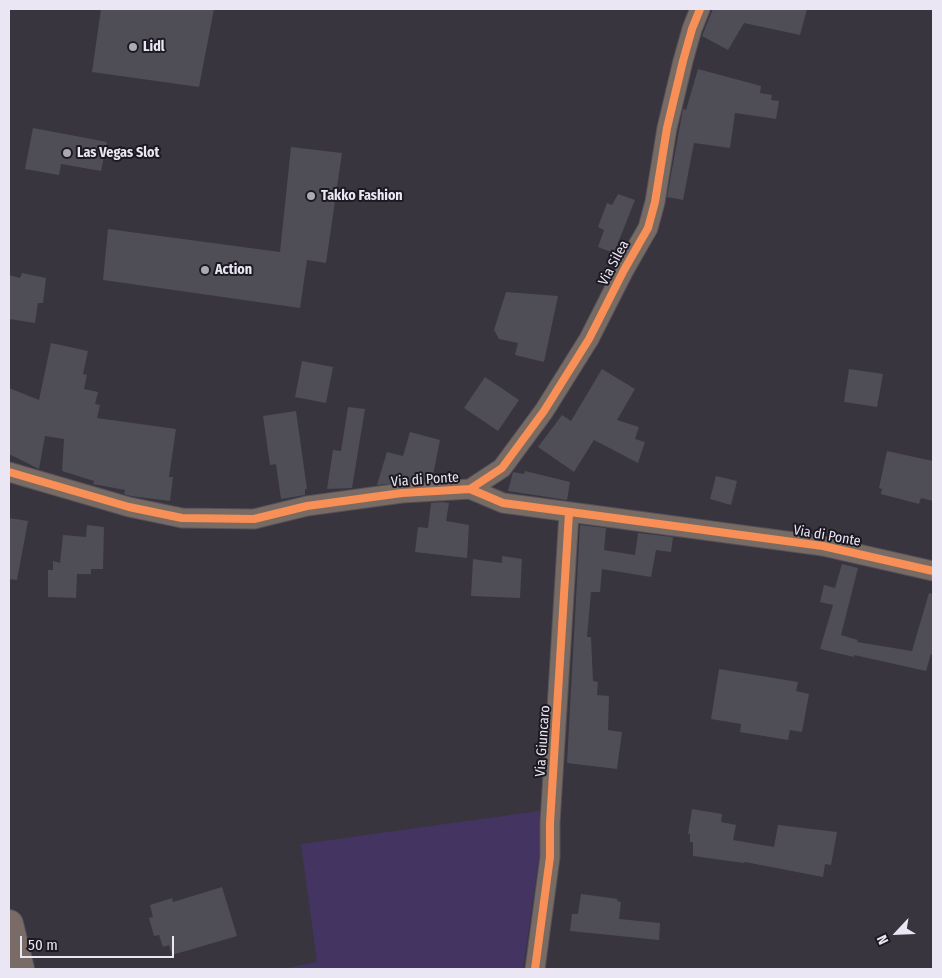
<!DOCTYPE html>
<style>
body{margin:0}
#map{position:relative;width:942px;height:978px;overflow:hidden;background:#38353f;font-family:"Fira Sans Condensed",sans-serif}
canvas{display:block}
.frame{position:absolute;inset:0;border:10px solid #eae6f3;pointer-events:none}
.north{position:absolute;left:872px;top:908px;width:50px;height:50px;-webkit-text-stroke:4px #1c1923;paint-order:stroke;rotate:245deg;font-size:14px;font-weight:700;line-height:20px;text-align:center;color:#eae6f3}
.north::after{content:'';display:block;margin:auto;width:18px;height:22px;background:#eae6f3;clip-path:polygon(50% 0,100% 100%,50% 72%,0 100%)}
.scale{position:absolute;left:20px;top:936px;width:154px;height:22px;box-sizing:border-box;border:2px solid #eae6f3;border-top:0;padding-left:6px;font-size:15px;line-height:18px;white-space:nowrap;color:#eae6f3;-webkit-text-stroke:4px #1c1923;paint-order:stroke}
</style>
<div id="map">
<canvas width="942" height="978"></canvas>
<div class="frame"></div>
<div class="north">N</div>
<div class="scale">50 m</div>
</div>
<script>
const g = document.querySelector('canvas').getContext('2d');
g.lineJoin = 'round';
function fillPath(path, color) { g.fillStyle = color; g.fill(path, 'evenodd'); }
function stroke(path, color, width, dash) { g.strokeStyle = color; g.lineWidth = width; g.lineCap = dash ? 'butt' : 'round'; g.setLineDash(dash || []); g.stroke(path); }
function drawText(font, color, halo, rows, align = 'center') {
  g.font = font + ' "Fira Sans Condensed",sans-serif'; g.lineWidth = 4; g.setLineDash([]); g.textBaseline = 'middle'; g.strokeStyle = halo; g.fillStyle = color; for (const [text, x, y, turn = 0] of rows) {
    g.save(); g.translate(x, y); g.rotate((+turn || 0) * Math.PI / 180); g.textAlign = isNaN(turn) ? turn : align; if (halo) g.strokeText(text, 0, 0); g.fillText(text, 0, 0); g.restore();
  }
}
fillPath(new Path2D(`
 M546,810L523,969H281L317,962L301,844Z`), '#443461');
fillPath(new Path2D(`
 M101,9H214L199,87L92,72Z
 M713,9H807L800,35L744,23L728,50L702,36Z
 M698,69L761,86L760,93L772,95L771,100L779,101L776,119L735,113L730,148L694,143L683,200L667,197L683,109L686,110Z
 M33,128L107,142L101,171L61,164L59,175L25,169Z
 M291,147L342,153L326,263L307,260L300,308L103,280L108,229L280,252Z
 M618,194L635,200L614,253L598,247L604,230L598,227L607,203L612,205Z
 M22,273L46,278L43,303H38L35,323L9,319V275L20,278Z
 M506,292L558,296L544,362L515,355L518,343L499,339L494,330Z
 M51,343L88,351L83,374L87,375L84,389L98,392L95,404L100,405L97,418L176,429L169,477H173L170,501L131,496L124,494L125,490L93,484L94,481L62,471L64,439L45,436L39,469L9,454V388L39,400Z
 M302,361L333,367L326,403L295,397Z
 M602,369L635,389L617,420L639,427L635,439L645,442L638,463L594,440L574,472L538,447L562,415L571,421Z
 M849,369L883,374L877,407L844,402Z
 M485,377L519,400L498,431L464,408Z
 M348,407L365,409L352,488L327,489L333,450L341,451Z
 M296,411L307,489H305V495L281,499L276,464L270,465L263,416Z
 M410,432L440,440L432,480L377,485L387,452L403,456Z
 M887,451L933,461V501L921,498L919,504L881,494L882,489L879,488Z
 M525,471L570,482L567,500L508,491L513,472L524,474Z
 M716,476L737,481L731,505L710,499Z
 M442,502L449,503L446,521L469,525L467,558L415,552L418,527L428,528L431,503Z
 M9,518L28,521L17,580L9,579Z
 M87,525L104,527L103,569H91V574H77L76,598L48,597V570H53V561L60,563L63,535L86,537Z
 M580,525L606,528L604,550L635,555L638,533L673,537L671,552L656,550L651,577L602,569L600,592H591L587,637H591L593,681L598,682L597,695L609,696L608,730L622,732L617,769L567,763Z
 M502,556L522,559L520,598L471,596L473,559L502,563Z
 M842,564L858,568L841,635L858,640L857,642L912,651L929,593L933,594V655L931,654L926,671L854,655V657L820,649L833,605L820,602L824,585L835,588Z
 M719,669L798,682L796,691L809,694L802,732L790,730L788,740L740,732L741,724L711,719Z
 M692,809L722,814L721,822L736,825L733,840L774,847L778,825L837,832L831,865L825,864L823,877L745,862L744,863L693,856V842H690V834H688Z
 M222,887L237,936L172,955L169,945L163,947L159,935L154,936L149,918L153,917L150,905L172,898L173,902Z
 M581,894L618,899L617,901L621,902L619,919L660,923L659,940L570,931L572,914H578Z`), '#4f4d55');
const minor = new Path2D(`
 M9,472L129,507L182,518L254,519L307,506L402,493L470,489L503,503L823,546L933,571
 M470,489L502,468L544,411L589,339L624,270L648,228L655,202L667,128L683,61L692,29L700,9
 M535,969L550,857V823L569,513`);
const primary = new Path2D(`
 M9,924L20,969`);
stroke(minor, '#55525b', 21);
stroke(primary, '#55525b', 30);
stroke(minor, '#786b63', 19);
stroke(primary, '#796c67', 28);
stroke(new Path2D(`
 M9,472L129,507L182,518L254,519L307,506L402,493L470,489L503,503L823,546L933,571
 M470,489L502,468L544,411L589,339L624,270L648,228L655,202L667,128L683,61L692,29L700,9
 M535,969L550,857V823L569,513`), '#f78f57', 8);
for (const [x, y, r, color] of [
 [133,47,5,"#aca8b4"],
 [67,153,5,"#aca8b4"],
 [311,196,5,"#aca8b4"],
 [205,270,5,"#aca8b4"]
]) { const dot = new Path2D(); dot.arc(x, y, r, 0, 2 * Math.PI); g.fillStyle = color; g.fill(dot); stroke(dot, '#1c1923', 2); }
drawText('bold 14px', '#eae6f3', '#1c1923', [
 ["Lidl",143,47],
 ["Las Vegas Slot",77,153],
 ["Takko Fashion",321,196],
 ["Action",215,270]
], 'left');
drawText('14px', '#eae6f3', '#1c1923', [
 ["Via Silea",614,263,-62],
 ["Via di Ponte",425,480,-4],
 ["Via di Ponte",827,536,10],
 ["Via Giuncaro",543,741,-86]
]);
</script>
